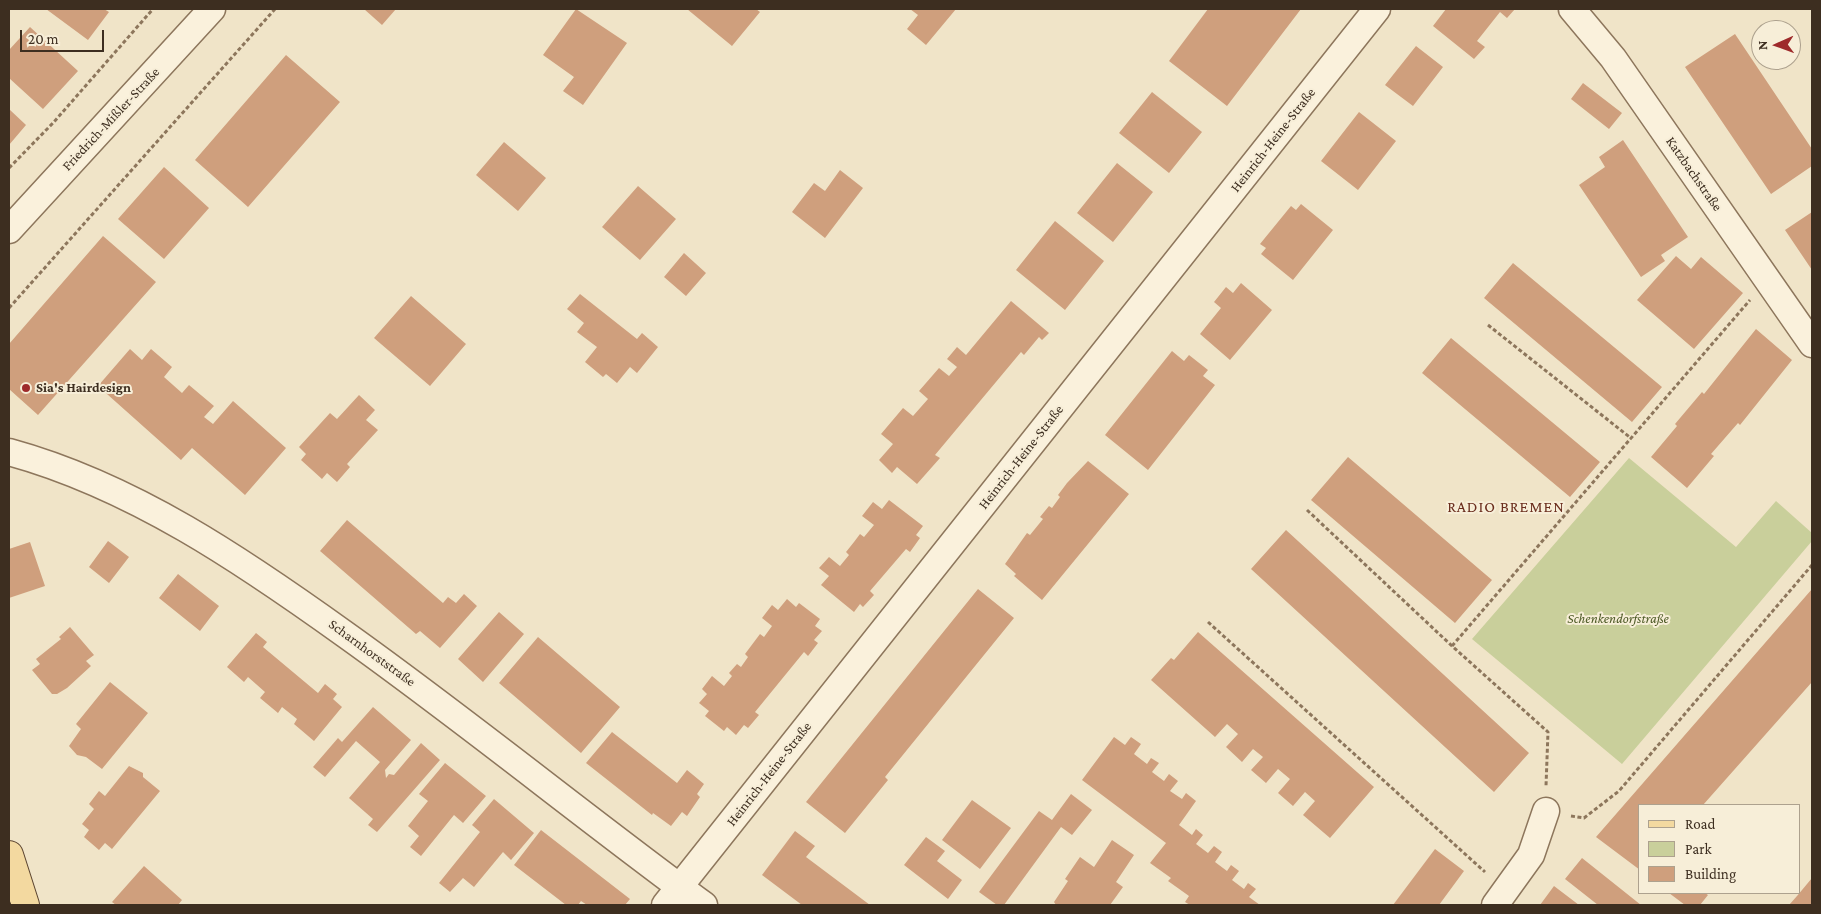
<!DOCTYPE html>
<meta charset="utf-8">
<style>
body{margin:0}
#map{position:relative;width:1821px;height:914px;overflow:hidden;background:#f0e4c8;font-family:"Crimson Pro",serif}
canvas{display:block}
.frame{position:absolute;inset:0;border:10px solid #3d2e20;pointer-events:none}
.legend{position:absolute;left:1638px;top:804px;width:162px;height:90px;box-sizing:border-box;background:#f7eed8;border:1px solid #ada18e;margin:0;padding:6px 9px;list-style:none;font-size:15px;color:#3d2e20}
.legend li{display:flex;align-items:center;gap:10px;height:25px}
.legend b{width:25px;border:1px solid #ada18e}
.north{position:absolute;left:1751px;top:20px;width:50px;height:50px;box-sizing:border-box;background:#f7eed8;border:1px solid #ada18e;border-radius:50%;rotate:268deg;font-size:14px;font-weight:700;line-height:20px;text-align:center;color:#3d2e20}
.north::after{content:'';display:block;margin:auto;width:18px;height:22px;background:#9e2a2b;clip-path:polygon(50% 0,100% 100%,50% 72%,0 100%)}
.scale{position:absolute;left:20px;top:30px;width:84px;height:22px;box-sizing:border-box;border:2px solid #3d2e20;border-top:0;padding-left:6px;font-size:15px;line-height:18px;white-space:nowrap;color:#3d2e20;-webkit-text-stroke:4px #f7eed8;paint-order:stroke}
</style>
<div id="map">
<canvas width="1821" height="914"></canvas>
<div class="frame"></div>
<ul class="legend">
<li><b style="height:6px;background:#f3d9a0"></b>Road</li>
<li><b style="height:14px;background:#c9cf9b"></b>Park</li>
<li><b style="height:14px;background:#cf9f7d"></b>Building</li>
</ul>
<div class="north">N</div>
<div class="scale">20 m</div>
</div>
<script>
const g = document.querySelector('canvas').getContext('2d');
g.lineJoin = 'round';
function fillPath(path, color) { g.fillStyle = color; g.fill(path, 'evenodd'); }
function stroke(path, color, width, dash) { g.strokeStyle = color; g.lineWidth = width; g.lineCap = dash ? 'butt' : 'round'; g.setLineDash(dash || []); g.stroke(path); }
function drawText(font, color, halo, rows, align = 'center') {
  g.font = font + ' "Crimson Pro",serif'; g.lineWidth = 4; g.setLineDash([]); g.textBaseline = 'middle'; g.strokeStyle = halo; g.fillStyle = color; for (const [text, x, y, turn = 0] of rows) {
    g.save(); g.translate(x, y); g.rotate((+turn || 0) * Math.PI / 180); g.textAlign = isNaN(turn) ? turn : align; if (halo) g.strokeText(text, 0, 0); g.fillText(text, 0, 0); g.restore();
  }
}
fillPath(new Path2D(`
 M1629,458L1736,547L1776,501L1812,533V541L1622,764L1472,639Z`), '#c9cf9b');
fillPath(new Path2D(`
 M46,9H104L109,12L88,40Z
 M364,9H396L382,25Z
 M576,9L627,43L583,105L563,91L574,77L543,55Z
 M687,9H756L760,12L732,46Z
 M910,9H956L926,45L907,29L918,15Z
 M1208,9H1301L1227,106L1169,61Z
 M1446,9H1515L1507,18L1500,12L1477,41L1485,47L1474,59L1433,26Z
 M30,27L78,71L43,109L9,78V50Z
 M1735,34L1812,149V166L1771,194L1685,67Z
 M1416,46L1443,67L1413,106L1385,85Z
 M286,55L340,102L248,207L195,160Z
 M1583,83L1622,113L1609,129L1571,99Z
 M1152,92L1202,132L1169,173L1119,133Z
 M9,109L26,125L9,145Z
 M1359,112L1396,141L1358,190L1321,161Z
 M1623,140L1688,237L1661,255L1665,261L1641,277L1579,185L1605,167L1599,157Z
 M504,142L546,178L518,211L476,175Z
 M1117,163L1153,192L1113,242L1077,213Z
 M164,167L209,208L164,259L118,219Z
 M840,170L863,188L825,238L792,212L814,183L825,191Z
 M638,186L676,219L640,260L602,227Z
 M1301,204L1333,230L1293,280L1261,254L1266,248L1260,244L1291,206L1296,210Z
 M1812,212V270L1785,230Z
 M1055,221L1104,261L1065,310L1016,270Z
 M103,236L156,282L38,415L9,389V344Z
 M684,253L706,273L686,296L664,277Z
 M1676,256L1691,269L1701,257L1743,293L1694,349L1637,300Z
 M1513,263L1662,387L1632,422L1484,298Z
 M1241,283L1272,310L1230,360L1200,334L1221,308L1214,302L1226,287L1233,293Z
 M580,294L637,339L642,333L658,347L637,373L630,367L617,383L606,374L603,377L585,362L597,347L577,332L584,323L567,309Z
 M411,296L466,344L430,386L374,338Z
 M1011,301L1049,333L1042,340L1039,337L1024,355L1021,352L935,455L940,458L917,484L897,467L892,473L879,460L893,444L881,434L903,408L913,416L928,399L919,391L939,368L949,376L957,367L947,359L957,347L966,355Z
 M1756,329L1792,360L1740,425L1738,423L1711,454L1714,456L1687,488L1651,457L1677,426L1675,424L1702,392L1704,394Z
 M1451,338L1600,462L1570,497L1422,373Z
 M130,349L142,360L151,349L172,367L164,377L182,393L189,385L214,406L204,417L213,424L233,401L286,448L245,495L192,448L181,460L98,386Z
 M1172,351L1184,361L1189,355L1208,370L1203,376L1215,385L1148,470L1105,435Z
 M359,395L375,410L366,420L378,430L347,464L350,467L337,482L327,473L322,479L301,460L306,454L299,447L330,413L337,419Z
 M1348,457L1492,580L1455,623L1311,500Z
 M1088,461L1129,494L1042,600L1014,576L1016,574L1005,564L1027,533L1030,535L1043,519L1040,517L1049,506L1052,508L1060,497L1058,495L1067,483Z
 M889,500L923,526L916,535L920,538L910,552L906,549L870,591L874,595L863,607L860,604L854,612L821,585L829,576L819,568L829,557L840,566L849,555L846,552L854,542L860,534L864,537L874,525L862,516L873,502L882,509Z
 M347,520L443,603L448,597L456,603L464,594L477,606L440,648L420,631L416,634L320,551Z
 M1286,530L1529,753L1494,792L1251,569Z
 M108,541L129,557L109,583L89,567Z
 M30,542L45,586L9,598V549Z
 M178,574L219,606L200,631L159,598Z
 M978,589L1014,618L885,777L888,780L845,833L806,802Z
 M1812,589V682L1703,805H1640V870L1596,837Z
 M787,599L796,607L799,603L820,619L815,626L822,631L814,640L818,643L808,656L804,652L755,712L759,715L748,728L744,725L736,735L727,727L724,731L705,716L709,711L699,703L707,694L702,689L712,676L724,686L732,676L729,673L737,664L741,667L748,657L745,654L760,634L764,637L772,626L762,618L772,605L778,610Z
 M499,612L524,634L483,682L458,659Z
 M70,627L94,655L86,661L91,666L67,688L57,694H52L32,670L40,664L36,659L61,639L59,637Z
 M1198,632L1374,787L1330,838L1303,815L1315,801L1305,792L1293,806L1278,793L1290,779L1278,769L1266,783L1251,770L1263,757L1253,749L1242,762L1226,747L1238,734L1227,724L1215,737L1151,680L1171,658L1174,660Z
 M256,633L267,642L263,647L318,693L325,684L337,694L333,699L342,707L314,741L294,724L297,719L282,707L278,713L260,698L265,692L248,677L244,682L227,667Z
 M538,637L620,707L581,753L499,683Z
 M110,682L148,713L102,769L86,757L77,755L69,746L81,729L76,724Z
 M373,707L411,740L385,770L386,778L389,774L394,775L421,743L440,760L377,832L368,825L373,819L349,798L380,762L356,741L325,777L313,767L338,738L342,742Z
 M612,732L677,783L687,770L704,784L697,794L700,797L687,816L682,812L671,826L653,813L652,815L586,763Z
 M1114,737L1125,745L1131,737L1141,744L1134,754L1147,764L1151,758L1159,763L1152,772L1164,781L1169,774L1178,781L1170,791L1182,799L1186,793L1196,801L1179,825L1192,835L1196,829L1203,835L1196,844L1208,853L1214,846L1222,852L1215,862L1227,871L1231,865L1239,871L1232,880L1244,889L1248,883L1256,889L1249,897L1260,905H1190L1185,902L1189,896L1168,881L1171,878L1150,863L1166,843L1082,780Z
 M445,763L486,796L463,823L454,815L421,856L410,847L419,836L408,826L428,801L419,794Z
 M129,766L143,773V777L160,791L112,849L105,843L99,850L84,837L89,830L82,824L94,809L89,804L99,791L105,796Z
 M1071,794L1092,810L1072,835L1061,827L1004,905H997L979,892L1039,811L1052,820Z
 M494,799L534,833L511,860L503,852L474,887L463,878L450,892L439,883L480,832L472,825Z
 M972,800L1011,828L980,869L942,840Z
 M541,830L630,899L625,905H587L581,901L578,905H566L514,865Z
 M795,831L815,846L806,857L870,905H802L762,875Z
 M926,837L945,851L937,861L962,880L948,899L904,865Z
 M1112,840L1134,855L1116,882L1123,887L1110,905H1056L1054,902L1068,881L1065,879L1080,857L1094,867Z
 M1435,849L1464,871L1439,905H1393Z
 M1582,858L1641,905H1598L1565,879Z
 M144,866L182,900L178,905H116L112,902Z
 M1812,878V905H1789L1797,896Z
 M1554,886L1579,905H1540Z
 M1669,893H1705L1708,895L1700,905H1685Z`), '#cf9f7d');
const minor = new Path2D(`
 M1572,9L1613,58L1812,344
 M9,230L212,9
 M9,452C133,486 243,561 346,635C468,722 584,817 704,905
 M665,905L1377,9
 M1495,905L1531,855L1546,811`);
const major = new Path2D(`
 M9,855L25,905`);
stroke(minor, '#8d765c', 29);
stroke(major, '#5b4430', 30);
stroke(new Path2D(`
 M9,168L53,123L153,9
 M9,308L275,9
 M1488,325L1632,439
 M1307,510L1452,646L1548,732L1546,786
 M1208,622L1485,872
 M1452,646L1750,300
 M1571,816L1584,818L1619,791L1812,565`), '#8d765c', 3, [4, 2.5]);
stroke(minor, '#faf1dc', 26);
stroke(major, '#f3d9a0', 28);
stroke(new Path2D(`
 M9,900L11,905`), '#3d2e20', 1);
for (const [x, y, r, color] of [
 [26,388,5,"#9e2a2b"]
]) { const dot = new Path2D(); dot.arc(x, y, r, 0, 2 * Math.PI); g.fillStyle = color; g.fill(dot); stroke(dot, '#f7eed8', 2); }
drawText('14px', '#3d2e20', '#f7eed8', [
 ["Friedrich-Mißler-Straße",111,119,-47],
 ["Heinrich-Heine-Straße",1273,140,-52],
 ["Katzbachstraße",1694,174,55],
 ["Heinrich-Heine-Straße",1021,457,-52],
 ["Scharnhorststraße",372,653,36],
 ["Heinrich-Heine-Straße",769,774,-52]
]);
drawText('bold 14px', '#3d2e20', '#f7eed8', [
 ["Sia's Hairdesign",36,388]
], 'left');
drawText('italic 14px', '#4d5a26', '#f7eed8', [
 ["Schenkendorfstraße",1618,619]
]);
g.letterSpacing = '1px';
drawText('16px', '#6b2e1e', '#f7eed8', [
 ["RADIO BREMEN",1506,507]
]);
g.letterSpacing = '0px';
</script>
